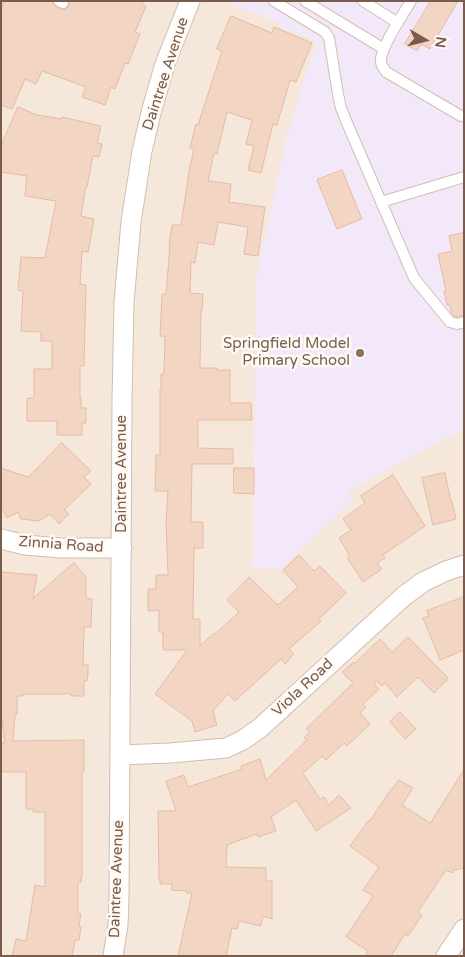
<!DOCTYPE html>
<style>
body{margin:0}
#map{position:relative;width:465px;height:957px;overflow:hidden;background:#fdf6ec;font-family:"Varela Round",sans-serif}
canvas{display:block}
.frame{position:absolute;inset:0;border:2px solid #7a5c4d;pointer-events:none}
.north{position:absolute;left:400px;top:15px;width:50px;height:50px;-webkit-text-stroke:4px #fffaf3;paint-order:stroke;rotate:98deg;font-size:14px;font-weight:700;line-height:20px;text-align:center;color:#7a5c4d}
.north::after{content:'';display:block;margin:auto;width:18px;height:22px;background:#7a5c4d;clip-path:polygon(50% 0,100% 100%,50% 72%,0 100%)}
</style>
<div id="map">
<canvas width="465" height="957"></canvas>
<div class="frame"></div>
<div class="north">N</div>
</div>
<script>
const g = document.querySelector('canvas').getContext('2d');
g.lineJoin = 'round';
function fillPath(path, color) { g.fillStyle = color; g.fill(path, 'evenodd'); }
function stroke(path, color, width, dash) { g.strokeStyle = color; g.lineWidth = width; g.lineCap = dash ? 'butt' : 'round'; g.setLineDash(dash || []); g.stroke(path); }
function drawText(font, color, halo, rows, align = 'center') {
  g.font = font + ' "Varela Round",sans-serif'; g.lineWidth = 5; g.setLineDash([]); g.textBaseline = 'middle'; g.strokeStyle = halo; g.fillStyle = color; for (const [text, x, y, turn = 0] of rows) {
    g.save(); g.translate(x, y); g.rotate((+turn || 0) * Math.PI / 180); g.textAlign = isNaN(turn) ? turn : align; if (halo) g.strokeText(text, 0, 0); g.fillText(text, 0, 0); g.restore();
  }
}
fillPath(new Path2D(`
 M1,1H464V956H1Z`), '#f5e8da');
fillPath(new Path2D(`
 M225,1H464V428L401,462L348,492L353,501L281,568H253L256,278L287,135L316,41L280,27L281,24Z`), '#f3e8fa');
const building = new Path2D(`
 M5,1H52L56,7L63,10L66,9L69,6V1H143L142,5L146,6L135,32L140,34L128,64L125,63L115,89L111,87L105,105L82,97L86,87L42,71L36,84L25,79L12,109L1,105V9Z
 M431,1H458L430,49L421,44L417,51L405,44Z
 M231,16L272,33L274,27L312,43L296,82L290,80L277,125L273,124L261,173L248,170L254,146L246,144L252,120L227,112L217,154L214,153L208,181L231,184L229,202L265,207L258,256L244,254L248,227L218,222L214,245L198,242L195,263L191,262L190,293L203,294L202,311H201L200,368H217V370H230V403H251L252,420H198V448L233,449V464H192L191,522H203V548H194L193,619H200V646L214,633L215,634L239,612L227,600L249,577L278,605L298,587L283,570L299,555L314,571L320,566L346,593L319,619L321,621L289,649L294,654L285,664L281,659L235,701L228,694L213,711L217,725L195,732L192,721L155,694L187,650H163V632H159V610L148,611V589H156V575H168L166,522L168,491H155L156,455H160V389H161V374H164L165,336H160L162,294H166L170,246H169L172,225H181L190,166L194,149L190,148L196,124L198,125L222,51L217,49Z
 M18,107L37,115L62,119V117L101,126L97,143L102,144L99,157L93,156L87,187L86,186L81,216L94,219L88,252L82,251L80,284L86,285L84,366H80V398H81V408H86V423H82V435H57V421H27V398H34V369H52V341H41V332L21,331L23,291L18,290L21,257L45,258L56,201L25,196L27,176L1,172V146Z
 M342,170L362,219L337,229L317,180Z
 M464,233V315L457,317L454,316L451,312L450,305H447L444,291H446L438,254L452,251L449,236Z
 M62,443L91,471L84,477L91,484L64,510L69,514L59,524L50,514L39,521L21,519L18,512L7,518L1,507V468L28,477Z
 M234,468H254V494L234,493Z
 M445,473L451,502H452L456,519L433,525L422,478Z
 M393,475L425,526L383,555L385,558L377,563L382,569L363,582L347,558L350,556L339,538L351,530L343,519L365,503L361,496Z
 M74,563L86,577V598L92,599L91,627H84L83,665H88V676L87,681H84V696H71V694H23V696H17V714H15L13,741L84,740V771H82V878L81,877V882H78V914H81L79,926L81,927L79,940H75L72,956H12L16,939L26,941L35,885L45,887V812H33V809H26V772H1V743H5L2,718H1V572L37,575L33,598Z
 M464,597V650L440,660L423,618L429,616L427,611Z
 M408,637L448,678L446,679L447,680L434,693L418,677L397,697L385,683L382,686L376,681L374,684L379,689L363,704L366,707L360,713L370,724L347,746L344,743L326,760L322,756L303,773L320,799L324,797L329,805L339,795L351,808L316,831L296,800L271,817L276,831L258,837L257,834L227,845L226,867L266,868V881H272V919L263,916L261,926L239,921L237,929L232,928L226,956H178L192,893H187V891L172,890V884H160V880H159L158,811H176L166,781L184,775L188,787L242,769L241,766L260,759L266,780L307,740L304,738L310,732L306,729L353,683L342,672L354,662L355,663L380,639L392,652Z
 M400,712L416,729L405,739L390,722Z
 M464,770V868L454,870L452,873L446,870L418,912L422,915L408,936L405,934L391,956H365L368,951L346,937L373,896L363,890L379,867L350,846L369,820L370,821L389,792L399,780L413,788L402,805L430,823Z`);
fillPath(building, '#f3d5c3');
stroke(building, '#e6bba3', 1);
const service = new Path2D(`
 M59,1L63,3
 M274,1L325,32L329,38L338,94L341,108L347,123L414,278L450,322L457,324L464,322
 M305,1L384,49
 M363,1L398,23
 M411,1C404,13 379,49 381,62C381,66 384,68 386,72L461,116
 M381,202L464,177`);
const minor = new Path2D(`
 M1,539L25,545L61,548H122
 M121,755L170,753L226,748L243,740L260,728L404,596L423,582L446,571L464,565
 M113,956L118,925L119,898L122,401L124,302L131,222L142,151L152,109L165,64L190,1
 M446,956L464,929`);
stroke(service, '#d1beb0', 12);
stroke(minor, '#d1beb0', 21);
stroke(service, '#fff', 10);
stroke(minor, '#fff', 19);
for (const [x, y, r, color] of [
 [360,353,5,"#8d6e63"]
]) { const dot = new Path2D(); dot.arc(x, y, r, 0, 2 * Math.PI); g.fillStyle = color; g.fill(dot); stroke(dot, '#fffaf3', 2); }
drawText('15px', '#7a5c4d', '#fffaf3', [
 ["Daintree Avenue",166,74,-72],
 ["Daintree Avenue",122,474,-90],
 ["Zinnia Road",61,545,4],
 ["Viola Road",303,688,-43],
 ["Daintree Avenue",117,879,-88]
]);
drawText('15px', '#785e54', '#fffaf3', [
 ["Springfield Model",350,344],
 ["Primary School",350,361]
], 'right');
</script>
